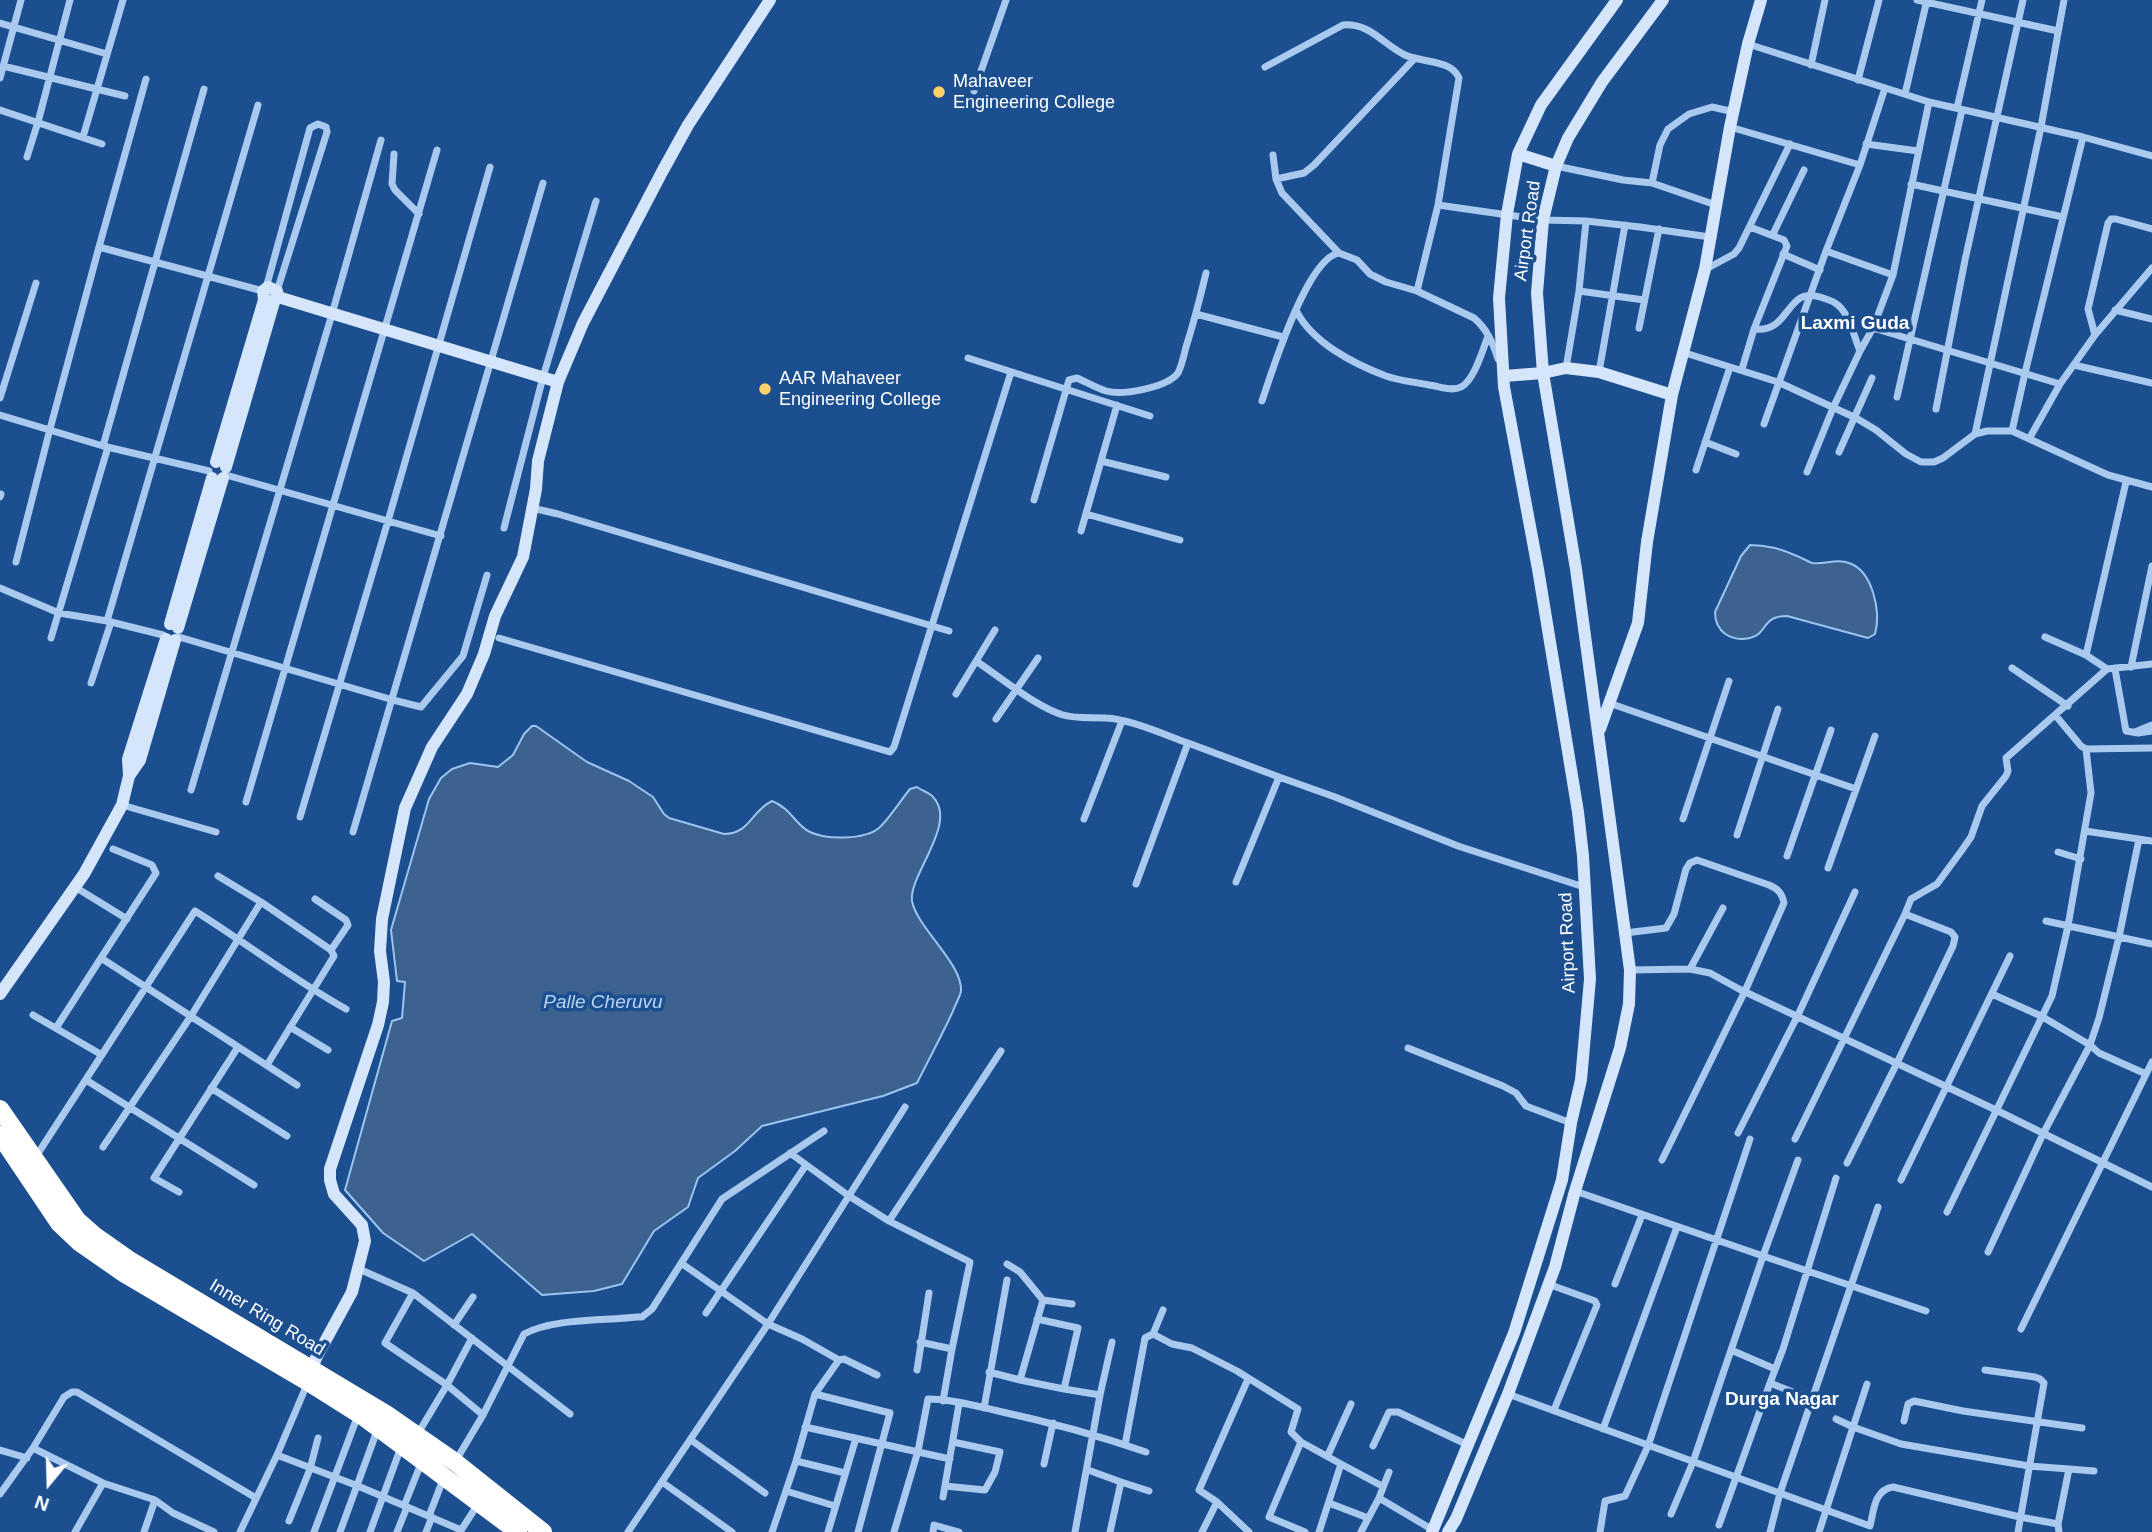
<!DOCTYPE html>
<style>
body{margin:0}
#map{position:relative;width:2152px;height:1532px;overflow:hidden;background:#1b4f8f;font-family:Arial,sans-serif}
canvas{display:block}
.north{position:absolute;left:14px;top:1448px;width:70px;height:70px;-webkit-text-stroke:5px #1b4f8f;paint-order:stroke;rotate:199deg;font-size:19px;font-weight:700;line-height:28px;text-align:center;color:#fff}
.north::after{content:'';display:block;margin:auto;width:24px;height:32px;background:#fff;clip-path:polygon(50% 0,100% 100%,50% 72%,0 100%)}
</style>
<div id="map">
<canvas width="2152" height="1532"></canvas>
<div class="north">N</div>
</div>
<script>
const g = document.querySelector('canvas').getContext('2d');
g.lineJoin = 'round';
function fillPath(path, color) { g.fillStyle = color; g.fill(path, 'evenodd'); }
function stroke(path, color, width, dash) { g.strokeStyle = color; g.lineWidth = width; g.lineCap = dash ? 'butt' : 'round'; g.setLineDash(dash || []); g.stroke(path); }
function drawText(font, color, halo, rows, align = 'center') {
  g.font = font + ' Arial,sans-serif'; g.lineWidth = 7; g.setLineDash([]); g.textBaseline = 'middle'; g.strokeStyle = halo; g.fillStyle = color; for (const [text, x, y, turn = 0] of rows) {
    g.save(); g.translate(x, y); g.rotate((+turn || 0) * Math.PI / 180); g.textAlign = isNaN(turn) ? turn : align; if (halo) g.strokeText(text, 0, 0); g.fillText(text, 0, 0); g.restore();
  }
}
const water = new Path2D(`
 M1750,545C1767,545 1782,549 1797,556C1802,558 1807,561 1812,563C1825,565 1836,558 1849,563C1873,571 1881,612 1875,634L1868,638L1787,616C1761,616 1768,634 1750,638C1731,642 1715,632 1715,612L1741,556Z
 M532,726H536L587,762L629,781L653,797L664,814L669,818L724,834C750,834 751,811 772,801C792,809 796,826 810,832C827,840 864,840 879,828C890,818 900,801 910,789L917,787C921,790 927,792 931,795C961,821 908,875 912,901C917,928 963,964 961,991C960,997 955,1005 953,1011C942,1035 929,1059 917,1083L883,1096L762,1126L735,1151L698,1178L688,1207L654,1231L622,1284L594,1291L542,1295L472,1234L424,1261L383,1233L345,1190L392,1021L402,1018L405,982L397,981L391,930L429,799L441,778L452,769L470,763L498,767L513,755L524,734Z`);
fillPath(water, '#3c6290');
stroke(water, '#9cc4f0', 2);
stroke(new Path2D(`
 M1917,0L2058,31
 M0,23L107,54
 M1748,44L1929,102L2083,137L2152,156
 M1811,65L1825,0
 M3,66L125,96
 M1265,67L1343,25C1371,23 1382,44 1405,55C1422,63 1451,59 1459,78L1438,205L1417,291
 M0,78L21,0
 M146,79L99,247L263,291
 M1858,80L1879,0
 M974,91L1006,0
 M1905,94L1927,0
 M1957,108L1982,0
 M0,110L102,144
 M1730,127L1860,165
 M83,137L123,0
 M1866,144L1918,151
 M394,154L392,184L395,190L419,214
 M1273,155L1276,179L1282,193L1339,253L1357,260L1370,274L1386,282L1417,291L1474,318C1487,329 1493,343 1498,359
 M27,157L38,122L70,0
 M1556,166L1623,180L1652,183L1716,205
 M1276,179L1304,173L1314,165L1415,58
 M1652,183L1660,145L1668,129L1689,114L1712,107L1734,112
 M1911,184L2063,217
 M1438,205L1543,220L1586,221L1640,227L1710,237
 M1773,234L1804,170
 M1826,251L1893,275
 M1783,254L1820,270
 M1706,269L1734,254L1739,248L1790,144
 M266,288L310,128L318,124L326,127L327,132L277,291
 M1579,291L1644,300
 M1296,310C1311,342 1354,364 1386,376C1400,381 1415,382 1429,385C1438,386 1452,392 1461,387C1474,381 1483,349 1488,336
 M2115,310L2152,319
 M1196,314L1283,337
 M1639,328L1659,229
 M1873,328L2060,384
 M1754,329C1791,334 1785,286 1820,297C1825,299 1831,300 1835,303C1849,311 1854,337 1860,351
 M2095,335L2088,309L2108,223L2111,219H2116L2152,229
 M1682,352L1778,382L1856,418L1876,430L1906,454L1921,462H1934L1943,458L1975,434L1987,431H2012L2108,475L2152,487
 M968,358L1150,416
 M2074,365L2152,383
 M1566,368L1579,291L1586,221
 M1742,369L1754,329L1787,246L1784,240L1750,227
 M1599,372L1625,225
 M1897,397L1962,110
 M0,398L36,283
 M1262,401C1272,371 1307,258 1339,253
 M1936,409L1965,260L2023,0
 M0,415L103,446L209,471
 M1764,424L1826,251L1860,165L1885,88
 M2012,431L2025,373L2083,137
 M1975,434L2041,127L2064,0
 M2029,439L2060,384L2095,335L2152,268
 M1705,442L1736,454
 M103,446L204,89
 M1839,452L1872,378
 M1101,461L1166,477
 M1696,470L1730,367
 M1807,472L1833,408L1860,351L1873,328L1893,275L1929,102
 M226,475L441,536
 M0,497L1,494
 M1034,500L1069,380L1077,378C1086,382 1096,388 1106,391C1123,396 1168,387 1178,373C1182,365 1184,355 1186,347C1194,322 1200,298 1206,273
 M532,508L558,514L949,631
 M1086,514L1180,540
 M504,528L543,377L596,201
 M1081,531L1117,405
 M16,562L50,429L99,247
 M0,588L59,613L107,621
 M163,635L107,621L258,105
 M179,637L393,700L421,707L463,656L487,575
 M2045,637L2086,655L2107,669
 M51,638L108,447
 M499,638L890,752L894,747L1011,372
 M2086,655L2126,482
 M976,661C1000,677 1036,707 1063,715C1077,719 1091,717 1106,718C1130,719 1165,735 1188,743
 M2131,667L2152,566
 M2012,668L2068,706
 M2115,669L2126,731L2138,733L2152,731
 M91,683L111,622
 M956,694L995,630
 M1609,703L1856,789
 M2056,716L2081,746L2086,749L2152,748
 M996,719L1038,658
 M2135,732L2152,725
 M191,790L332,314L381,140
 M246,802L437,150
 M122,805L216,832
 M300,817L388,521L490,167
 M1084,819L1122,721
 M1683,819L1729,681
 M2085,831L2152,841
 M353,832L543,183
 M1737,835L1778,709
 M113,849L152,865L156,873L101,958L297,1085
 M2058,852L2081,859
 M1787,856L1831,730
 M1828,868L1875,736
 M1236,882L1279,777L1335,797L1458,846L1584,887
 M1136,884L1188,743L1279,777
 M75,887L127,919
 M315,899L346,920L348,925L331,950
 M261,902L331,950L334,956L267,1065
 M1905,914L1911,899L1937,884L1962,850L1971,837L1982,806L2006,776L2008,771L2006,758L2107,669L2152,664
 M2046,921L2152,944
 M1625,933L1666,928L1674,914L1686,869L1690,863L1697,860L1769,885C1778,889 1782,893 1784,903L1745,991L1662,1160
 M1690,969L1723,908
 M1630,970L1690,969L1710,973L1739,989L1996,1110L2152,1187
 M1992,994L2041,1016L2090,1045L2099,1053L2146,1074
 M33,1015L102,1055
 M290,1027L328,1050
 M56,1028L101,958
 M1408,1048L1503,1086L1516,1093L1526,1106L1571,1123
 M86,1080L254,1185
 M211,1088L287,1136
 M1738,1133L1798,1015L1855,892
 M1795,1139L1905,914L1951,932L1955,937L1953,946L1897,1063L1847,1163
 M103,1147L191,1016L261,902L218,876
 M790,1153L849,1196L889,1221L970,1262L952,1349L920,1342
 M35,1158L195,911C246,943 294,980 346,1009
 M1798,1160L1763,1256L1926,1311
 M1901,1180L2010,956
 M1575,1191L1763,1256L1693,1462L1671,1514
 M179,1192L154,1178L238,1047
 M1947,1212L2052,996L2068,926L2091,793L2086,749
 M889,1221L1001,1051
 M1988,1252L2043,1134L2090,1045L2099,1018L2119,937L2139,839
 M681,1263L768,1324L905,1107
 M1007,1264L1020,1272L1043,1300L1072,1304
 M359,1269L413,1293
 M1548,1284L1595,1301L1597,1305L1554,1410
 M1615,1284L1642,1215
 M1043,1300L1020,1380L1064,1389
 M706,1313L806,1165
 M1037,1319L1078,1328L1064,1389L1100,1395
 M454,1325L473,1297
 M2021,1329L2152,1062
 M1153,1334L1163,1310
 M1731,1350L1775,1369
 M839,1360L844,1359L877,1375
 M917,1370L929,1293
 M1985,1370L2035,1377L2040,1379L2044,1383L2018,1532
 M989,1372L1020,1380
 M1248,1379L1199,1490L1217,1502L1249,1532
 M815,1394L890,1413L858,1532
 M1508,1394L1870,1526C1874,1510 1874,1490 1893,1487L2020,1517L2058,1524L2059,1532
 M1813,1400L1770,1383L1783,1349L1836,1178
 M943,1401L952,1349
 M984,1408L1007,1280
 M483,1415L447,1385L385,1343L413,1293L570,1414
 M1836,1419L1853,1427L1901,1444L2029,1466L2069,1469L2058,1524
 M1904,1421L1908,1404L1914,1401L1963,1411L2082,1428
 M805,1427L950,1459
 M1603,1429L1677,1227
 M417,1435L447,1385L472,1338
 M691,1440L765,1493
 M1301,1442L1269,1517L1305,1532
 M1125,1445L1145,1338L1153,1334L1172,1344L1192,1348L1237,1371L1298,1409L1291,1432L1301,1442L1341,1464
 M1373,1446L1389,1412H1398L1468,1445
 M33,1448L103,1483L155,1500L173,1513L214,1532
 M0,1450L27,1458
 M277,1455L358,1486L461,1530
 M1328,1455L1351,1404
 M796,1461L845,1473
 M455,1462L483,1415L524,1334C554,1318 603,1321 637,1317H642L652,1309L722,1199L824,1131
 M1044,1464L1053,1423
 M2069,1469L2094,1471
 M1088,1470L1121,1482L1110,1532
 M662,1482L732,1532
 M1121,1482L1149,1491
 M945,1486L985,1490L995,1472L1000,1452L953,1442
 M786,1491L835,1506
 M0,1494L33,1448L64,1397L72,1392H77L256,1498
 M943,1497L959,1404
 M1379,1498L1389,1472
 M1329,1503L1368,1518
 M404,1506L422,1461
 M429,1516L444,1477
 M289,1521L310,1469L318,1438
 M1719,1525L1770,1383
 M75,1532L103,1483
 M144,1532L155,1500
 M240,1532L277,1455L308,1382
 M314,1532L358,1415
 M340,1532L378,1428
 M370,1532L401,1447
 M397,1532L407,1507
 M426,1532L432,1517
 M460,1532L478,1504
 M628,1532L768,1324L802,1339L839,1360L815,1394L796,1461L772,1532
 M828,1532L856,1438
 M894,1532L918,1451L928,1399C951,1399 976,1406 998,1411C1049,1422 1097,1435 1146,1452
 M933,1532L934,1525L959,1532
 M1075,1532L1100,1395L1112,1342
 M1202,1532L1217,1502
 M1319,1532L1341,1464L1382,1486
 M1361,1532L1379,1498L1433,1530
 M1600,1532L1605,1501L1625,1496L1648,1446L1750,1139
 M1770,1532L1780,1493L1878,1207
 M1819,1532L1867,1384`), '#a9c9ee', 7);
stroke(new Path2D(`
 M1518,154L1556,166
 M278,297L558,382
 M1504,376L1543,373L1566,368L1599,372L1672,395
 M216,462L264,300L263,291L268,287L277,291L278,297L274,302L264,300
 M226,467L274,302
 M170,624L212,478
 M178,628L223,478
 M1600,729L1638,623L1647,542L1672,395L1705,269L1730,127L1748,44L1761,0
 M129,776L140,760L175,640
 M0,994L84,874L122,805L129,776L128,759L166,639
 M309,1376L316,1358L352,1292L365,1241L362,1225L334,1194L330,1180V1169L378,1025L383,1002L384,982L380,951L382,919L405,808L432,747L467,694L484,654L495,616L523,557L536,489L538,461L558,382L583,323L662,172L688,125L770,0
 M1432,1532L1514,1333L1562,1180L1571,1123L1581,1080L1590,979L1583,856L1578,812L1538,569L1504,387L1499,298L1507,214L1518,154L1541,105L1617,0
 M1448,1532L1456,1519L1508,1394L1555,1267L1575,1191L1620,1048L1629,1004L1630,970L1576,569L1543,373L1537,293L1543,220L1556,166L1568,138L1602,82L1663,0`), '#d6e6fa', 12);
stroke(new Path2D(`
 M0,1109L77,1220L94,1235L131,1261L386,1414L455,1462L543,1532
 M0,1135L59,1223L79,1242L125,1274L308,1382L365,1418L518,1532`), '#fff', 18);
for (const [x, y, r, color] of [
 [939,92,7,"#ffd166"],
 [765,389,7,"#ffd166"]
]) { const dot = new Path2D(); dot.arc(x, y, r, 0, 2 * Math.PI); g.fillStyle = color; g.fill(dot); stroke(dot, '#1b4f8f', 2.5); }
drawText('18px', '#fff', '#1b4f8f', [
 ["Mahaveer",953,82],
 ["Engineering College",953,103],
 ["AAR Mahaveer",779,379],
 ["Engineering College",779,400]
], 'left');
drawText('18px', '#fff', '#1b4f8f', [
 ["Airport Road",1528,231,-82],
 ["Airport Road",1568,943,-92],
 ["Inner Ring Road",267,1318,31]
]);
drawText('bold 19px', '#fff', '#1b4f8f', [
 ["Laxmi Guda",1855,324],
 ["Durga Nagar",1782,1400]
]);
drawText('italic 19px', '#b5d3f5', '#1b4f8f', [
 ["Palle Cheruvu",603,1003]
]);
</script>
